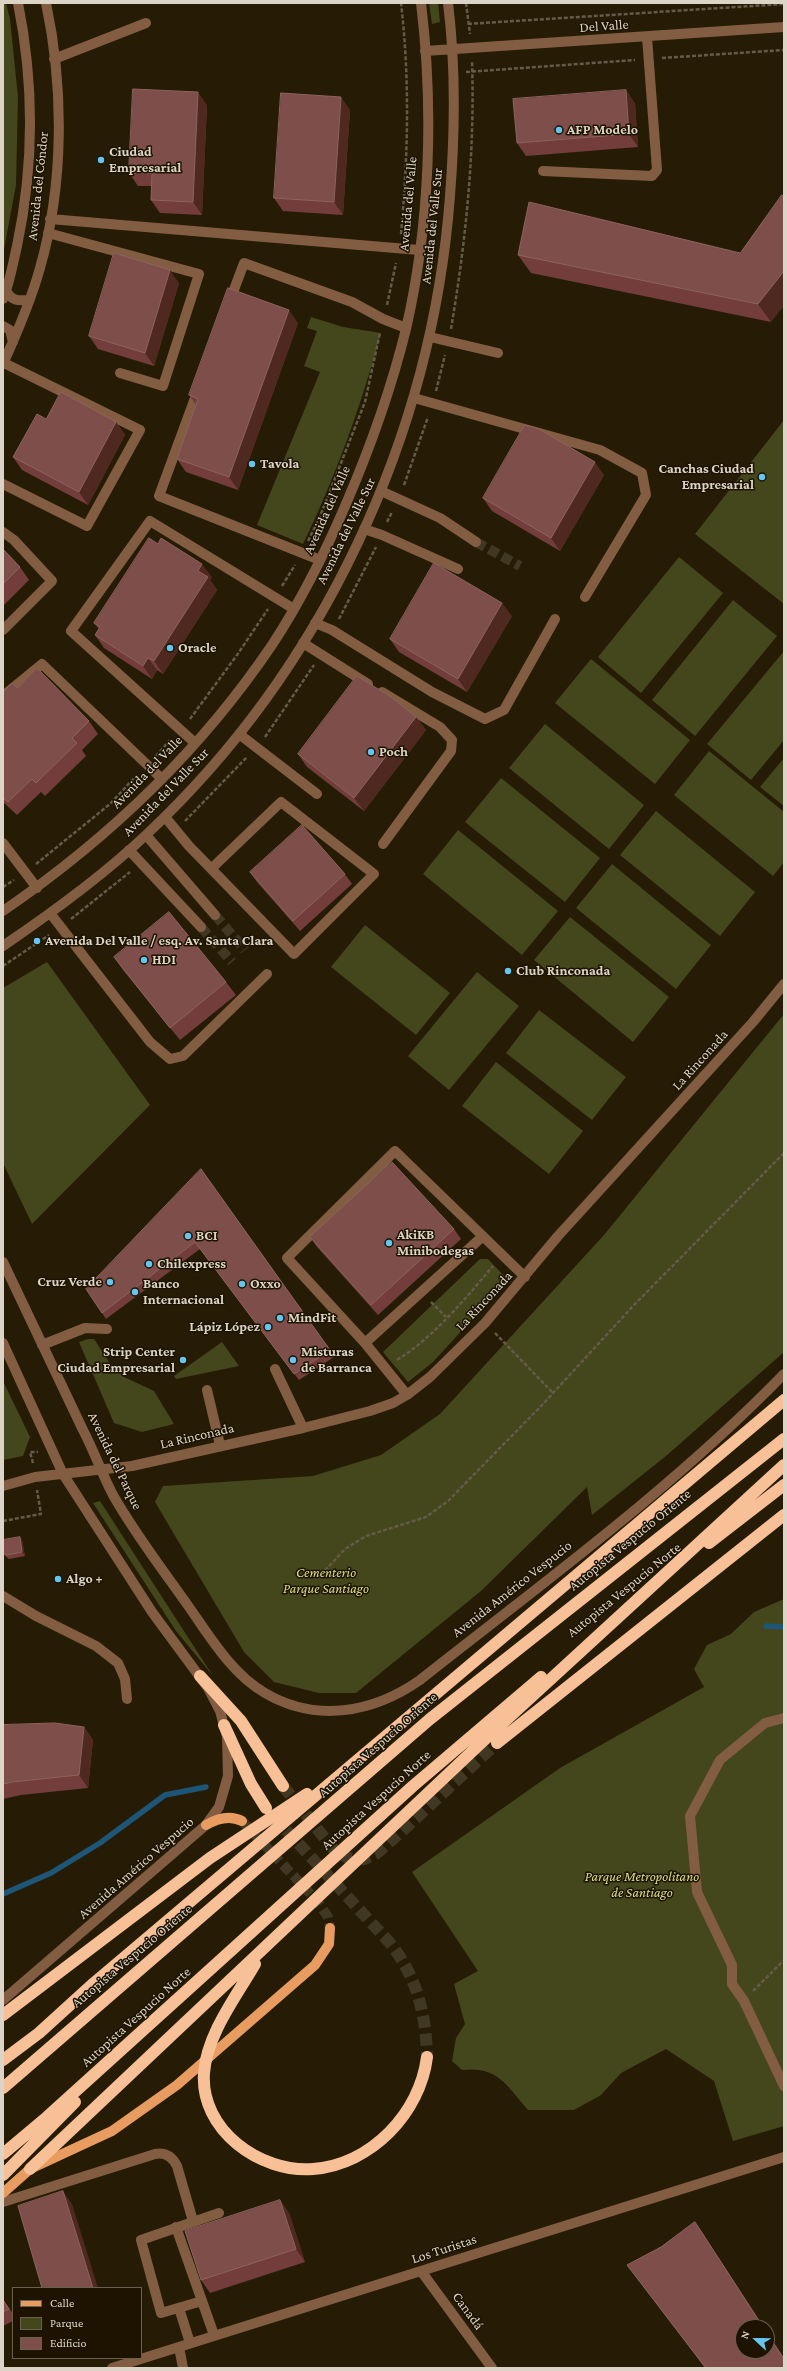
<!DOCTYPE html>
<meta charset="utf-8">
<style>
body{margin:0}
#map{position:relative;width:787px;height:2371px;overflow:hidden;background:#261c06;font-family:"Crimson Pro",serif}
canvas{display:block}
.frame{position:absolute;inset:0;border:4px solid #dbd4c7;pointer-events:none}
.legend{position:absolute;left:12px;top:2287px;width:130px;height:72px;box-sizing:border-box;background:#1d1300;border:1px solid #696050;margin:0;padding:5px 7px;list-style:none;font-size:12px;color:#dbd4c7}
.legend li{display:flex;align-items:center;gap:8px;height:20px}
.legend b{width:20px;border:1px solid #696050}
.north{position:absolute;left:735px;top:2319px;width:40px;height:40px;box-sizing:border-box;background:#1d1300;border:1px solid #696050;border-radius:50%;rotate:292deg;font-size:11px;font-weight:700;line-height:16px;text-align:center;color:#dbd4c7}
.north::after{content:'';display:block;margin:auto;width:14px;height:18px;background:#64c5ee;clip-path:polygon(50% 0,100% 100%,50% 72%,0 100%)}
</style>
<div id="map">
<canvas width="787" height="2371"></canvas>
<div class="frame"></div>
<ul class="legend">
<li><b style="height:5px;background:#e89c60"></b>Calle</li>
<li><b style="height:11px;background:#44461c"></b>Parque</li>
<li><b style="height:11px;background:#7d4e4a"></b>Edificio</li>
</ul>
<div class="north">N</div>
</div>
<script>
const g = document.querySelector('canvas').getContext('2d');
g.lineJoin = 'round';
function fillPath(path, color) { g.fillStyle = color; g.fill(path, 'evenodd'); }
function stroke(path, color, width, dash) { g.strokeStyle = color; g.lineWidth = width; g.lineCap = dash ? 'butt' : 'round'; g.setLineDash(dash || []); g.stroke(path); }
function drawText(font, color, halo, rows, align = 'center') {
  g.font = font + ' "Crimson Pro",serif'; g.lineWidth = 3; g.setLineDash([]); g.textBaseline = 'middle'; g.strokeStyle = halo; g.fillStyle = color; for (const [text, x, y, turn = 0] of rows) {
    g.save(); g.translate(x, y); g.rotate((+turn || 0) * Math.PI / 180); g.textAlign = isNaN(turn) ? turn : align; if (halo) g.strokeText(text, 0, 0); g.fillText(text, 0, 0); g.restore();
  }
}
fillPath(new Path2D(`
 M3,3H6L10,19L18,97L16,185L3,255Z
 M429,3H438L440,22L432,24Z
 M311,317L343,327L381,333C361,406 336,476 303,544L257,525L320,372L304,366L317,331L307,328Z
 M784,420V604L695,534Z
 M679,557L723,593L641,693L598,657Z
 M733,600L777,636L695,736L652,700Z
 M784,651V740L751,780L707,744Z
 M591,659L690,740L655,784L555,703Z
 M545,724L644,805L609,849L509,768Z
 M709,751L784,812V862L773,876L674,795Z
 M784,758V806L760,787Z
 M501,778L600,858L565,902L465,822Z
 M656,811L755,892L720,936L620,855Z
 M458,830L558,911L522,955L423,874Z
 M612,864L711,945L676,989L576,908Z
 M570,917L669,997L633,1042L534,960Z
 M365,925L450,993L416,1035L331,967Z
 M47,962L150,1105L32,1224L3,1163V988Z
 M477,972L519,1006L449,1090L408,1056Z
 M539,1010L626,1077L592,1120L506,1053Z
 M784,1014V1352L666,1456L592,1515L587,1487L481,1591L356,1693H319L274,1682L244,1652L155,1502L163,1486L313,1476L381,1455L440,1414L604,1235Z
 M496,1062L583,1131L549,1174L462,1106Z
 M480,1259H488L508,1280L433,1362L408,1382L383,1352Z
 M88,1339H94L111,1365L124,1377L154,1391L174,1424L142,1432L114,1423L79,1342Z
 M222,1342L239,1366L176,1379L174,1376Z
 M3,1381L30,1437L23,1456L3,1460Z
 M100,1501L213,1676L176,1631L93,1503Z
 M784,1599V2126L733,2141L714,2081L666,2049L621,2073L601,2095L574,2110H528C506,2085 498,2066 462,2070L452,2061L456,2038L465,2024L454,1984L478,1971L412,1872L560,1768L704,1687L694,1669L707,1645L731,1634L754,1612Z`), '#44461c');
stroke(new Path2D(`
 M766,1626L784,1627
 M3,1894L51,1873L100,1843L165,1795L206,1787`), '#1e5678', 5.5);
stroke(new Path2D(`
 M476,542L520,566
 M215,915L245,950
 M201,927L232,962`), '#413823', 10, [10, 5]);
stroke(new Path2D(`
 M242,1821L318,1902L328,1917L330,1928`), '#413823', 10, [10, 5]);
stroke(new Path2D(`
 M283,1786L335,1851L348,1858L364,1859L377,1853L401,1832L497,1743
 M274,1817L390,1943C417,1977 426,2014 427,2057`), '#413823', 12, [12, 6]);
stroke(new Path2D(`
 M466,3L470,34
 M468,24L784,4
 M662,58L784,50
 M466,72L635,60
 M401,234C408,157 410,80 401,3
 M387,305L396,263
 M451,329C466,240 475,152 472,61
 M436,391L445,355
 M404,485L428,417
 M387,522L392,512
 M308,541L319,519L365,402L380,333
 M282,586L295,565
 M339,619L376,547
 M190,719L237,655L268,609
 M265,737L314,665
 M156,756L170,740
 M185,821L247,757
 M36,864L110,804L137,775
 M3,887L14,880
 M71,919L130,872
 M3,966L49,935
 M431,1302L446,1317
 M495,1333L553,1393
 M397,1360C434,1337 465,1299 493,1266
 M33,1463L30,1452H38
 M3,1521L41,1514L37,1490
 M321,1575L345,1549L366,1536L426,1517L448,1501L543,1404L634,1305L784,1153
 M753,1991L784,1960`), '#645b48', 2.5, [4, 2]);
stroke(new Path2D(`
 M425,51L784,27
 M54,59L146,23
 M543,171L652,176L657,170L647,37
 M50,219L419,250
 M48,233L199,274L163,386L120,373
 M6,290C11,301 18,301 29,300
 M3,299C10,282 13,263 17,246C34,166 34,83 18,3
 M229,303L244,263L352,302L383,319L406,328
 M3,326L10,330L13,342
 M430,337L498,353
 M3,364C17,333 31,301 40,268C64,184 64,88 46,3
 M198,390L159,496L320,560
 M414,398L600,450L642,473L646,495L585,597
 M3,484L87,526L140,430L4,363
 M381,491L440,518L476,542
 M364,529L382,535L458,569
 M3,532L14,540L52,581L3,630
 M315,623L332,630L432,692L485,719L504,710L555,619
 M303,643L368,684
 M382,692L440,727L452,740L451,751L383,844
 M3,696L42,664L162,779
 M239,734L317,794
 M195,743L71,631L150,521L294,609
 M165,817L189,846L294,954L374,874L281,802L212,868
 M146,835L215,915
 M3,843L37,888
 M129,850L201,927
 M3,911C108,839 201,750 272,645C301,601 325,553 346,504C370,448 391,390 406,329C430,225 434,110 421,3
 M50,913L150,1042L170,1059L183,1056L267,974
 M3,946C53,912 103,876 147,834C323,669 432,436 450,196C455,132 456,67 448,3
 M3,1262C30,1318 56,1374 83,1430C94,1451 102,1474 113,1495C135,1534 163,1570 189,1607C210,1637 232,1674 265,1693C316,1723 373,1713 420,1680C544,1582 673,1488 784,1374
 M3,1343L63,1474L152,1612L208,1688L220,1711L227,1737L228,1776L219,1807L206,1825L3,2000
 M365,1343L483,1236
 M42,1345L85,1328L107,1329
 M275,1369L303,1428
 M207,1390L220,1445
 M407,1395L365,1343L287,1258L395,1151L525,1277
 M3,1486L35,1477L132,1466L303,1428L370,1411L393,1403L407,1395L430,1377L485,1323L558,1236L753,1022L784,984
 M3,1596L36,1616L96,1646L118,1663L125,1679L127,1699
 M784,1718L765,1723L720,1760L690,1816L697,1892L732,1965V1984L744,2001L784,2086
 M3,2202L155,2154C165,2152 172,2156 177,2166L193,2221
 M176,2227L214,2335
 M421,2271L492,2368
 M202,2301L161,2313L141,2240L219,2213
 M179,2308L190,2343
 M179,2347L183,2368
 M112,2368L784,2157`), '#825d41', 10);
stroke(new Path2D(`
 M206,1825C218,1818 230,1815 242,1821
 M3,2193L30,2169L112,2131L177,2085L315,1965L329,1944L330,1928`), '#e89c60', 10);
stroke(new Path2D(`
 M709,1543L784,1485
 M200,1676L241,1721L283,1786
 M224,1725L251,1784L266,1808
 M497,1743L784,1515
 M255,1964C236,1997 207,2034 204,2073C200,2130 260,2173 313,2169C372,2164 420,2113 427,2057
 M3,2015L210,1858L307,1794
 M3,2060L39,2033L94,1983L341,1774L784,1400
 M3,2088L430,1719L784,1439
 M3,2154L47,2117L413,1786L541,1677
 M30,2169L480,1744L784,1465
 M3,2175L75,2102`), '#f8c097', 12);
fillPath(new Path2D(`
 M635,103L638,147L526,156L517,143Z
 M207,105L202,215L160,213L151,200V186H138L129,173Z
 M350,110L343,215L283,211L274,198Z
 M740,253L771,322L531,273L518,255Z
 M179,283L154,366L98,349L89,336Z
 M298,323L238,490L186,472L177,459L196,405L189,395Z
 M46,419L116,422L125,435L88,505L22,470L13,457Z
 M604,475L560,551L492,511L483,498Z
 M3,549L20,567L29,580L3,606Z
 M212,577L210,580L217,590L163,674L157,670L152,679L104,648L95,635L99,629L94,623Z
 M512,616L467,692L399,652L390,639Z
 M17,688L89,721L98,734L82,750L86,756L45,796L41,792L17,815L3,802V692Z
 M416,717L426,730L364,811L307,767L298,754Z
 M250,872L345,874L352,884L300,931L257,882Z
 M114,957L226,982L236,995L180,1040L123,970Z
 M201,1169L334,1357L299,1380L200,1249L106,1319L86,1289Z
 M454,1229L461,1239L378,1315L317,1247L310,1237Z
 M3,1540H22L25,1556L9,1559L3,1554Z
 M3,1725L84,1727L93,1740L88,1788L21,1795L3,1799Z
 M280,2200L289,2213L305,2262L210,2293L201,2280Z
 M695,2222L764,2327H743L767,2351V2332L784,2358V2368H705L627,2265L661,2247Z
 M3,2299L13,2314V2321L3,2326Z`), '#723d3b');
fillPath(new Path2D(`
 M626,90L635,103L638,147L629,134Z
 M198,92L207,105L202,215L193,202Z
 M341,97L350,110L343,215L334,202Z
 M170,270L179,283L154,366L145,353Z
 M784,271V306L771,322L758,304Z
 M289,310L298,323L238,490L229,477Z
 M116,422L125,435L88,505L79,492Z
 M595,462L604,475L560,551L551,538Z
 M202,564L212,577L210,580L217,590L163,674L154,661L198,571Z
 M502,603L512,616L467,692L458,679Z
 M148,658L157,670L152,679L143,666Z
 M416,717L426,730L364,811L354,798Z
 M20,1537L22,1540L25,1556L22,1552Z
 M84,1727L93,1740L88,1788L79,1775Z
 M63,2191L72,2204L98,2288H93Z
 M280,2200L289,2213L305,2262L296,2249Z
 M695,2222L704,2235L764,2327H763Z
 M767,2332L784,2358V2359L767,2333Z`), '#4f291f');
const building = new Path2D(`
 M133,89L198,92L193,202L151,200L152,173H129Z
 M626,90L629,134L517,143L513,99Z
 M281,93L341,97L334,202L274,198Z
 M782,195L784,197V271L758,304L518,255L529,202L740,253Z
 M114,253L170,270L145,353L89,336Z
 M228,288L289,310L229,477L177,459L198,399L189,395Z
 M61,392L116,422L79,492L13,457L37,414L46,419Z
 M525,425L539,429L595,462L551,538L483,498Z
 M149,538L158,544L161,538L202,564L198,571L208,577L154,661L148,658L143,666L95,635L100,627L94,623Z
 M3,549L20,567L3,584Z
 M434,563L502,603L458,679L390,639Z
 M37,668L89,721L72,738L77,743L36,783L32,779L8,802L3,798V692L12,683L17,688Z
 M357,676L391,697L416,717L354,798L298,754Z
 M302,825L345,874L293,921L250,872Z
 M169,912L226,982L170,1028L114,957Z
 M392,1162L454,1229L371,1305L310,1237Z
 M201,1169L330,1350L294,1374L195,1242L102,1313L86,1289Z
 M20,1537L22,1552L7,1555L3,1553V1540Z
 M55,1723L84,1727L79,1775L12,1782L3,1784V1725Z
 M63,2191L93,2288H42L18,2206Z
 M280,2200L296,2249L201,2280L185,2231Z
 M695,2222L763,2327H743V2351H767V2333L784,2359V2368H706L627,2265L661,2247Z
 M3,2300L9,2309L3,2312Z`);
fillPath(building, '#7d4e4a');
stroke(building, '#8c635d', 1);
for (const [x, y, r, color] of [
 [559,130,4,"#64c5ee"],
 [101,160,4,"#64c5ee"],
 [252,464,4,"#64c5ee"],
 [762,477,4,"#64c5ee"],
 [170,648,4,"#64c5ee"],
 [371,752,4,"#64c5ee"],
 [37,941,4,"#64c5ee"],
 [144,960,4,"#64c5ee"],
 [508,971,4,"#64c5ee"],
 [188,1236,4,"#64c5ee"],
 [389,1243,4,"#64c5ee"],
 [149,1264,4,"#64c5ee"],
 [110,1282,4,"#64c5ee"],
 [242,1284,4,"#64c5ee"],
 [135,1292,4,"#64c5ee"],
 [280,1318,4,"#64c5ee"],
 [268,1327,4,"#64c5ee"],
 [183,1360,4,"#64c5ee"],
 [293,1360,4,"#64c5ee"],
 [58,1579,4,"#64c5ee"]
]) { const dot = new Path2D(); dot.arc(x, y, r, 0, 2 * Math.PI); g.fillStyle = color; g.fill(dot); stroke(dot, '#1d1300', 1.5); }
drawText('14px', '#dbd4c7', '#1d1300', [
 ["Del Valle",604,26,-4],
 ["Avenida del Cóndor",38,186,-84],
 ["Avenida del Valle",408,204,-85],
 ["Avenida del Valle Sur",432,226,-84],
 ["Avenida del Valle",327,510,-66],
 ["Avenida del Valle Sur",346,531,-64],
 ["Avenida del Valle",147,772,-46],
 ["Avenida del Valle Sur",166,792,-46],
 ["La Rinconada",700,1060,-48],
 ["La Rinconada",484,1301,-47],
 ["La Rinconada",197,1436,-13],
 ["Avenida del Parque",115,1461,64],
 ["Autopista Vespucio Oriente",630,1540,-39],
 ["Avenida Américo Vespucio",512,1589,-38],
 ["Autopista Vespucio Norte",624,1590,-39],
 ["Autopista Vespucio Oriente",378,1745,-41],
 ["Autopista Vespucio Norte",376,1800,-42],
 ["Avenida Américo Vespucio",136,1868,-41],
 ["Autopista Vespucio Oriente",132,1956,-40],
 ["Autopista Vespucio Norte",136,2017,-42],
 ["Los Turistas",444,2249,-18],
 ["Canadá",468,2311,54]
]);
drawText('bold 14px', '#dbd4c7', '#1d1300', [
 ["AFP Modelo",567,130],
 ["Ciudad",109,152],
 ["Empresarial",109,168],
 ["Tavola",260,464],
 ["Canchas Ciudad",754,469,"right"],
 ["Empresarial",754,485,"right"],
 ["Oracle",178,648],
 ["Poch",379,752],
 ["Avenida Del Valle / esq. Av. Santa Clara",45,941],
 ["HDI",152,960],
 ["Club Rinconada",516,971],
 ["AkiKB",397,1235],
 ["Minibodegas",397,1251],
 ["BCI",196,1236],
 ["Chilexpress",157,1264],
 ["Cruz Verde",102,1282,"right"],
 ["Banco",143,1284],
 ["Internacional",143,1300],
 ["Oxxo",250,1284],
 ["MindFit",288,1318],
 ["Lápiz López",260,1327,"right"],
 ["Strip Center",175,1352,"right"],
 ["Ciudad Empresarial",175,1368,"right"],
 ["Misturas",301,1352],
 ["de Barranca",301,1368],
 ["Algo +",66,1579]
], 'left');
drawText('italic 14px', '#d9de86', '#1d1300', [
 ["Cementerio",326,1573],
 ["Parque Santiago",326,1589],
 ["Parque Metropolitano",642,1877],
 ["de Santiago",642,1893]
]);
</script>
